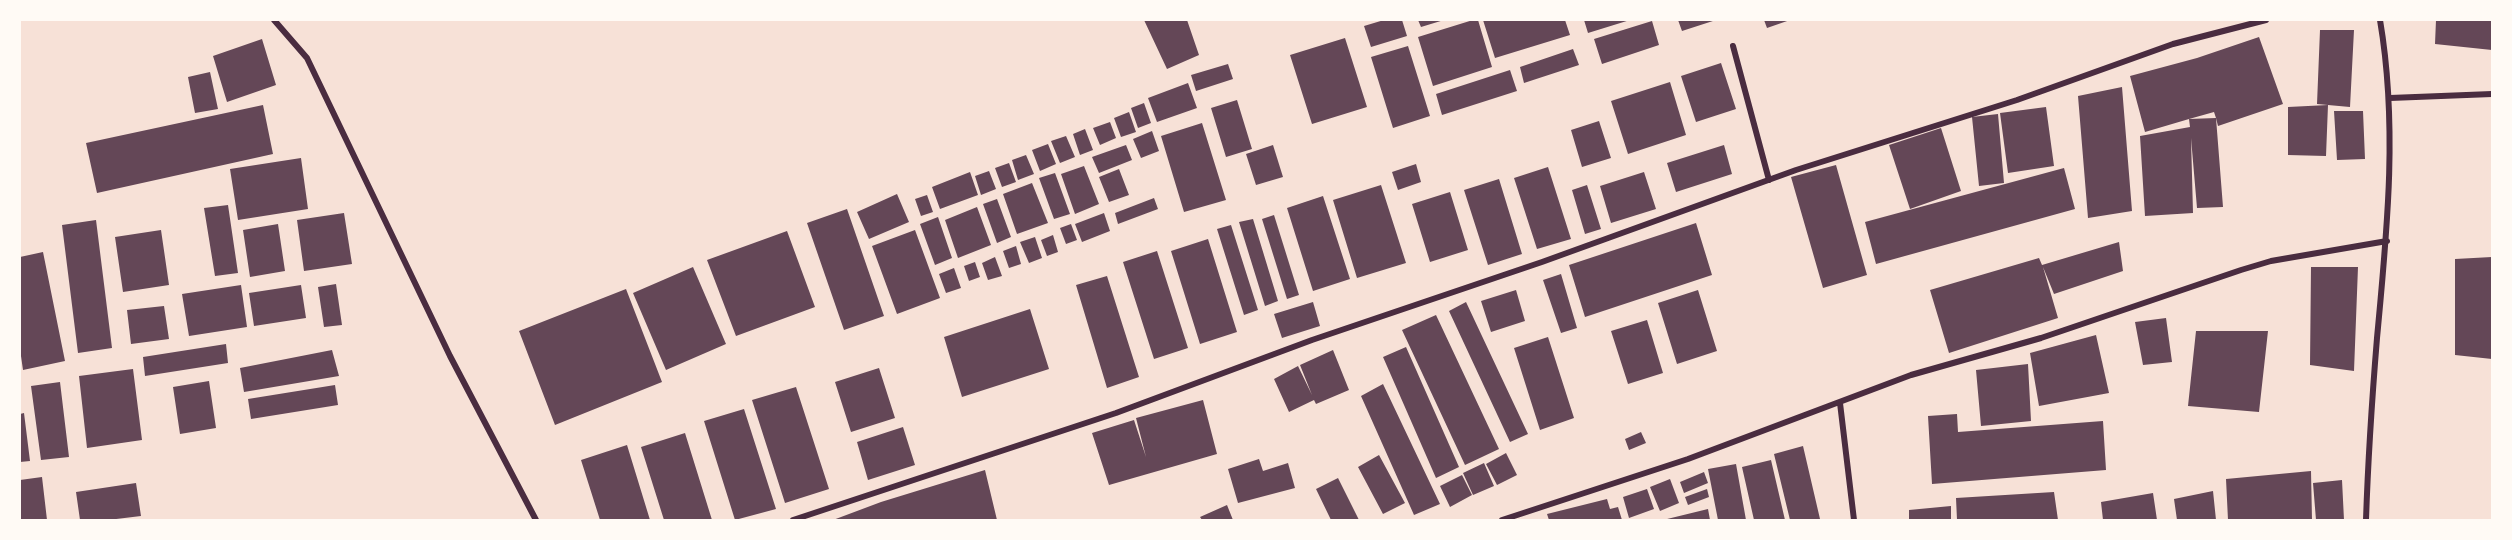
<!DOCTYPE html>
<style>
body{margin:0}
#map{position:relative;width:2512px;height:540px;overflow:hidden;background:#f7e1d7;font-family:"Exo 2",sans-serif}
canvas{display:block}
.frame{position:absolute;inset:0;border:21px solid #fffaf5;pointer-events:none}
</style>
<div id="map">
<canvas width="2512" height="540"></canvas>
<div class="frame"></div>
</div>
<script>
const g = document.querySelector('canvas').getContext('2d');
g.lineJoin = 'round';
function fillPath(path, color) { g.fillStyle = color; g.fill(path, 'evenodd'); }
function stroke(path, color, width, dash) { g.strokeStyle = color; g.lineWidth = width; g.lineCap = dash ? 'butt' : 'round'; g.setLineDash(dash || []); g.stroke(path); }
fillPath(new Path2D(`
 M1144,20H1187L1199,55L1167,69Z
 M1384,20H1402L1407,36L1371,47L1364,26Z
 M1418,20H1444L1421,27Z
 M1473,20H1478L1492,67L1433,86L1418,37Z
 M1483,20H1565L1570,35L1495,58Z
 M1584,20H1630L1588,33Z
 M1678,20H1716L1682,31Z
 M1764,20H1790L1767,28Z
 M2436,20H2492V50L2435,44Z
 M1652,21L1659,45L1602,64L1594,39Z
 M2320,30H2354L2350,107L2328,105L2326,156L2288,155V107L2328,105L2317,104Z
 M2259,37L2283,104L2218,126L2216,118L2223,207L2197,208L2191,138L2193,213L2145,216L2140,136L2190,127L2189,119L2145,132L2130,76L2197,58ZM2214,112L2216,118L2189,119Z
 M1345,38L1367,107L1312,124L1290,55Z
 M262,39L276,85L227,102L213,56Z
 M1408,46L1430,116L1393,128L1371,57Z
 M1573,49L1579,65L1524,83L1520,67Z
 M1721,63L1736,109L1696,122L1681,76Z
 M1228,64L1233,79L1196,91L1191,75Z
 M1510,70L1517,91L1442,115L1436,94Z
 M210,72L218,109L195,113L188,77Z
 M1670,82L1686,135L1628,154L1611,101Z
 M1188,83L1197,108L1157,122L1148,98Z
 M2122,87L2132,211L2088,218L2078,96Z
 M1237,100L1252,149L1226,157L1211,108Z
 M1144,103L1151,123L1138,128L1131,108Z
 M263,105L273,154L97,193L86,143Z
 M2046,107L2054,166L2008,173L2000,113Z
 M2334,111H2363L2365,159L2337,160Z
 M1129,112L1136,132L1121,137L1114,118Z
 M1998,114L2004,183L1979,186L1972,117Z
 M1599,121L1611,158L1582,167L1571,130Z
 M1110,122L1116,138L1100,145L1093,128Z
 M1202,123L1226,200L1184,212L1161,136Z
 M1941,128L1961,191L1910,209L1889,145Z
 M1085,129L1093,150L1080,155L1073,134Z
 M1152,131L1159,151L1141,158L1133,139Z
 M1066,136L1075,157L1060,163L1051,141Z
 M1048,144L1056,164L1040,171L1032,150Z
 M1126,145L1132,160L1099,173L1092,157Z
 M1273,145L1283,177L1256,185L1246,154Z
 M1724,145L1732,174L1676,192L1667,163Z
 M1026,155L1034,174L1018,180L1012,160Z
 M301,158L308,209L238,220L230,169Z
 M1009,163L1016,182L1002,187L995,168Z
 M1416,164L1421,182L1398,190L1392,172Z
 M1836,165L1867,275L1823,288L1791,177Z
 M1084,166L1099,204L1075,214L1061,174Z
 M1548,167L1571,239L1537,249L1514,178Z
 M2064,168L2075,209L1876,264L1865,222Z
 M1119,169L1129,195L1109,202L1099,177Z
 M989,171L996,189L981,195L975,176Z
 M970,172L978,195L940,209L932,187Z
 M1644,172L1656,209L1611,223L1600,186Z
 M1055,173L1070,214L1054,219L1039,178Z
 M1499,179L1522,254L1488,265L1464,190Z
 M1032,183L1048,223L1017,234L1003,194Z
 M1381,185L1406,263L1357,278L1333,200Z
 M1587,185L1601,229L1585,234L1572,190Z
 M1450,192L1468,250L1430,262L1412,204Z
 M897,194L909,222L869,239L857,212Z
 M927,195L933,212L921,216L915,199Z
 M1323,196L1350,279L1313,291L1287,208Z
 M1154,198L1158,209L1118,224L1115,213Z
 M997,199L1011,237L997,243L983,204Z
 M228,205L238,273L215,276L204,208Z
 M977,207L991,245L958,258L945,220Z
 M847,209L884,316L844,330L807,223Z
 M344,213L352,264L304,271L297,220Z
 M1104,213L1110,231L1082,242L1075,224Z
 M1274,215L1299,295L1287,299L1262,219Z
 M938,217L952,258L935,265L920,224Z
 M1253,219L1278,301L1265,306L1239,222Z
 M96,220L112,348L78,353L62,225Z
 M1696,223L1712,275L1585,317L1569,265Z
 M278,224L285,271L250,277L243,230Z
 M1071,224L1077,240L1066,244L1060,228Z
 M1231,225L1258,310L1244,315L1217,229Z
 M161,230L169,285L123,292L115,237Z
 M915,230L940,298L897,314L872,246Z
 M787,231L815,307L736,336L707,260Z
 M1053,235L1058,252L1047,256L1041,240Z
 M1035,237L1042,258L1029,263L1020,242Z
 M1208,239L1237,332L1200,344L1171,251Z
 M2119,242L2123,271L2054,294L2043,267L2058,318L1949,353L1930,290L2039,258L2042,265Z
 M1016,246L1021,264L1009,268L1003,251Z
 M1157,251L1188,348L1154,359L1123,262Z
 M43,252L65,361L23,370L20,349V257Z
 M995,257L1002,276L988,280L982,263Z
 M2492,257V359L2455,355V259Z
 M975,262L980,277L969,281L964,266Z
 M693,267L726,344L666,370L633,293Z
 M2311,267H2358L2354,371L2310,365Z
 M954,268L961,288L946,293L939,274Z
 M1561,274L1577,328L1561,333L1543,280Z
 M1107,276L1139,377L1107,388L1076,285Z
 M336,284L342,325L324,327L318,287Z
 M241,285L247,327L189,336L182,294Z
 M301,285L306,318L254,326L249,293Z
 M626,289L662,382L555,425L519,331Z
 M1516,290L1525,321L1491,332L1481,301Z
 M1698,290L1717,351L1677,364L1658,303Z
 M1313,302L1320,326L1282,338L1274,314Z
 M1466,302L1528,434L1510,442L1449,311Z
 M164,306L169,339L131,344L127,310Z
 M1030,309L1049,369L962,397L944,337Z
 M1436,315L1499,449L1465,465L1402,330Z
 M2166,318L2172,362L2143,365L2135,322Z
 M1647,320L1663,373L1628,384L1611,331Z
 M2196,331H2268L2259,412L2188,406Z
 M2096,335L2109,393L2039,406L2030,353Z
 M1548,337L1574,418L1540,430L1514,348Z
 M226,344L228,363L145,376L143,357Z
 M1406,347L1459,467L1436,478L1383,357Z
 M332,350L339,376L244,392L240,368Z
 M1333,350L1349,390L1316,404L1314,400L1289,412L1274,379L1298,366L1312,395L1300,365Z
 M2028,364L2031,421L1981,426L1976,370Z
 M879,368L895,418L851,432L835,382Z
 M133,369L142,440L87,448L79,376Z
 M209,381L216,428L180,434L173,387Z
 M60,382L69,457L41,460L31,386Z
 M1383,384L1440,504L1414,515L1361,396Z
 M335,385L338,405L251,419L248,399Z
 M796,387L829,489L785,503L752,400Z
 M1203,400L1217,454L1109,485L1092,433L1134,420L1146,457L1136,418Z
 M744,409L776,509L735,520L704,421Z
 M24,413L30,461L20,462V414Z
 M1957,414L1958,432L2103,421L2106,470L1932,484L1928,416Z
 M903,427L915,465L868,480L857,442Z
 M1641,432L1646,443L1629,450L1625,439Z
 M685,433L712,520H664L641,447Z
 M627,445L650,520H600L581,460Z
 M1803,446L1820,519L1790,520L1774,454Z
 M1506,453L1517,475L1497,485L1486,464Z
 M1379,455L1405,503L1383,514L1358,467Z
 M1259,459L1263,471L1288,463L1295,488L1238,503L1228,469Z
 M1771,460L1785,520H1754L1742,467Z
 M1484,463L1494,486L1473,495L1463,473Z
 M1736,464L1746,520H1718L1708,469Z
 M985,470L997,520H833L881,502Z
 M2311,471L2312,520H2228L2226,479Z
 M1704,472L1708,483L1684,493L1680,482Z
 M1462,475L1472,495L1450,507L1440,486Z
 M42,477L47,520H20V480Z
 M1338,478L1359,520H1331L1316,489Z
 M1670,479L1679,503L1660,511L1650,487Z
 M2342,480L2344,520H2316L2313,483Z
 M136,483L141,516L108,520H80L76,492Z
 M1647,489L1654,509L1629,518L1623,497Z
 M1707,489L1709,497L1688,505L1685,497Z
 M2213,491L2216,520H2177L2174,499Z
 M2054,492L2058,520H1957L1956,498Z
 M2153,493L2157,520H2103L2101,502Z
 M1607,499L1610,509L1618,507L1622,520H1549L1547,514Z
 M1227,505L1233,520H1202L1200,517Z
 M1951,506V520H1909V510Z
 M1708,509L1710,520H1663Z`), '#644757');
stroke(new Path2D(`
 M274,20L307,58L450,356L536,520
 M1733,46L1769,180
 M2390,98L2492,94
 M1840,403L1854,520
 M793,520L1116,413L1312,340L1542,262L1796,170L2017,100L2173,44L2266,20
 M1502,520L1688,459L1911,375L2041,338L2241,270L2271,261L2387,241
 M2366,520C2368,460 2372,399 2377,338C2387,232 2398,126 2380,20`), '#4a2c40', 6);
</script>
